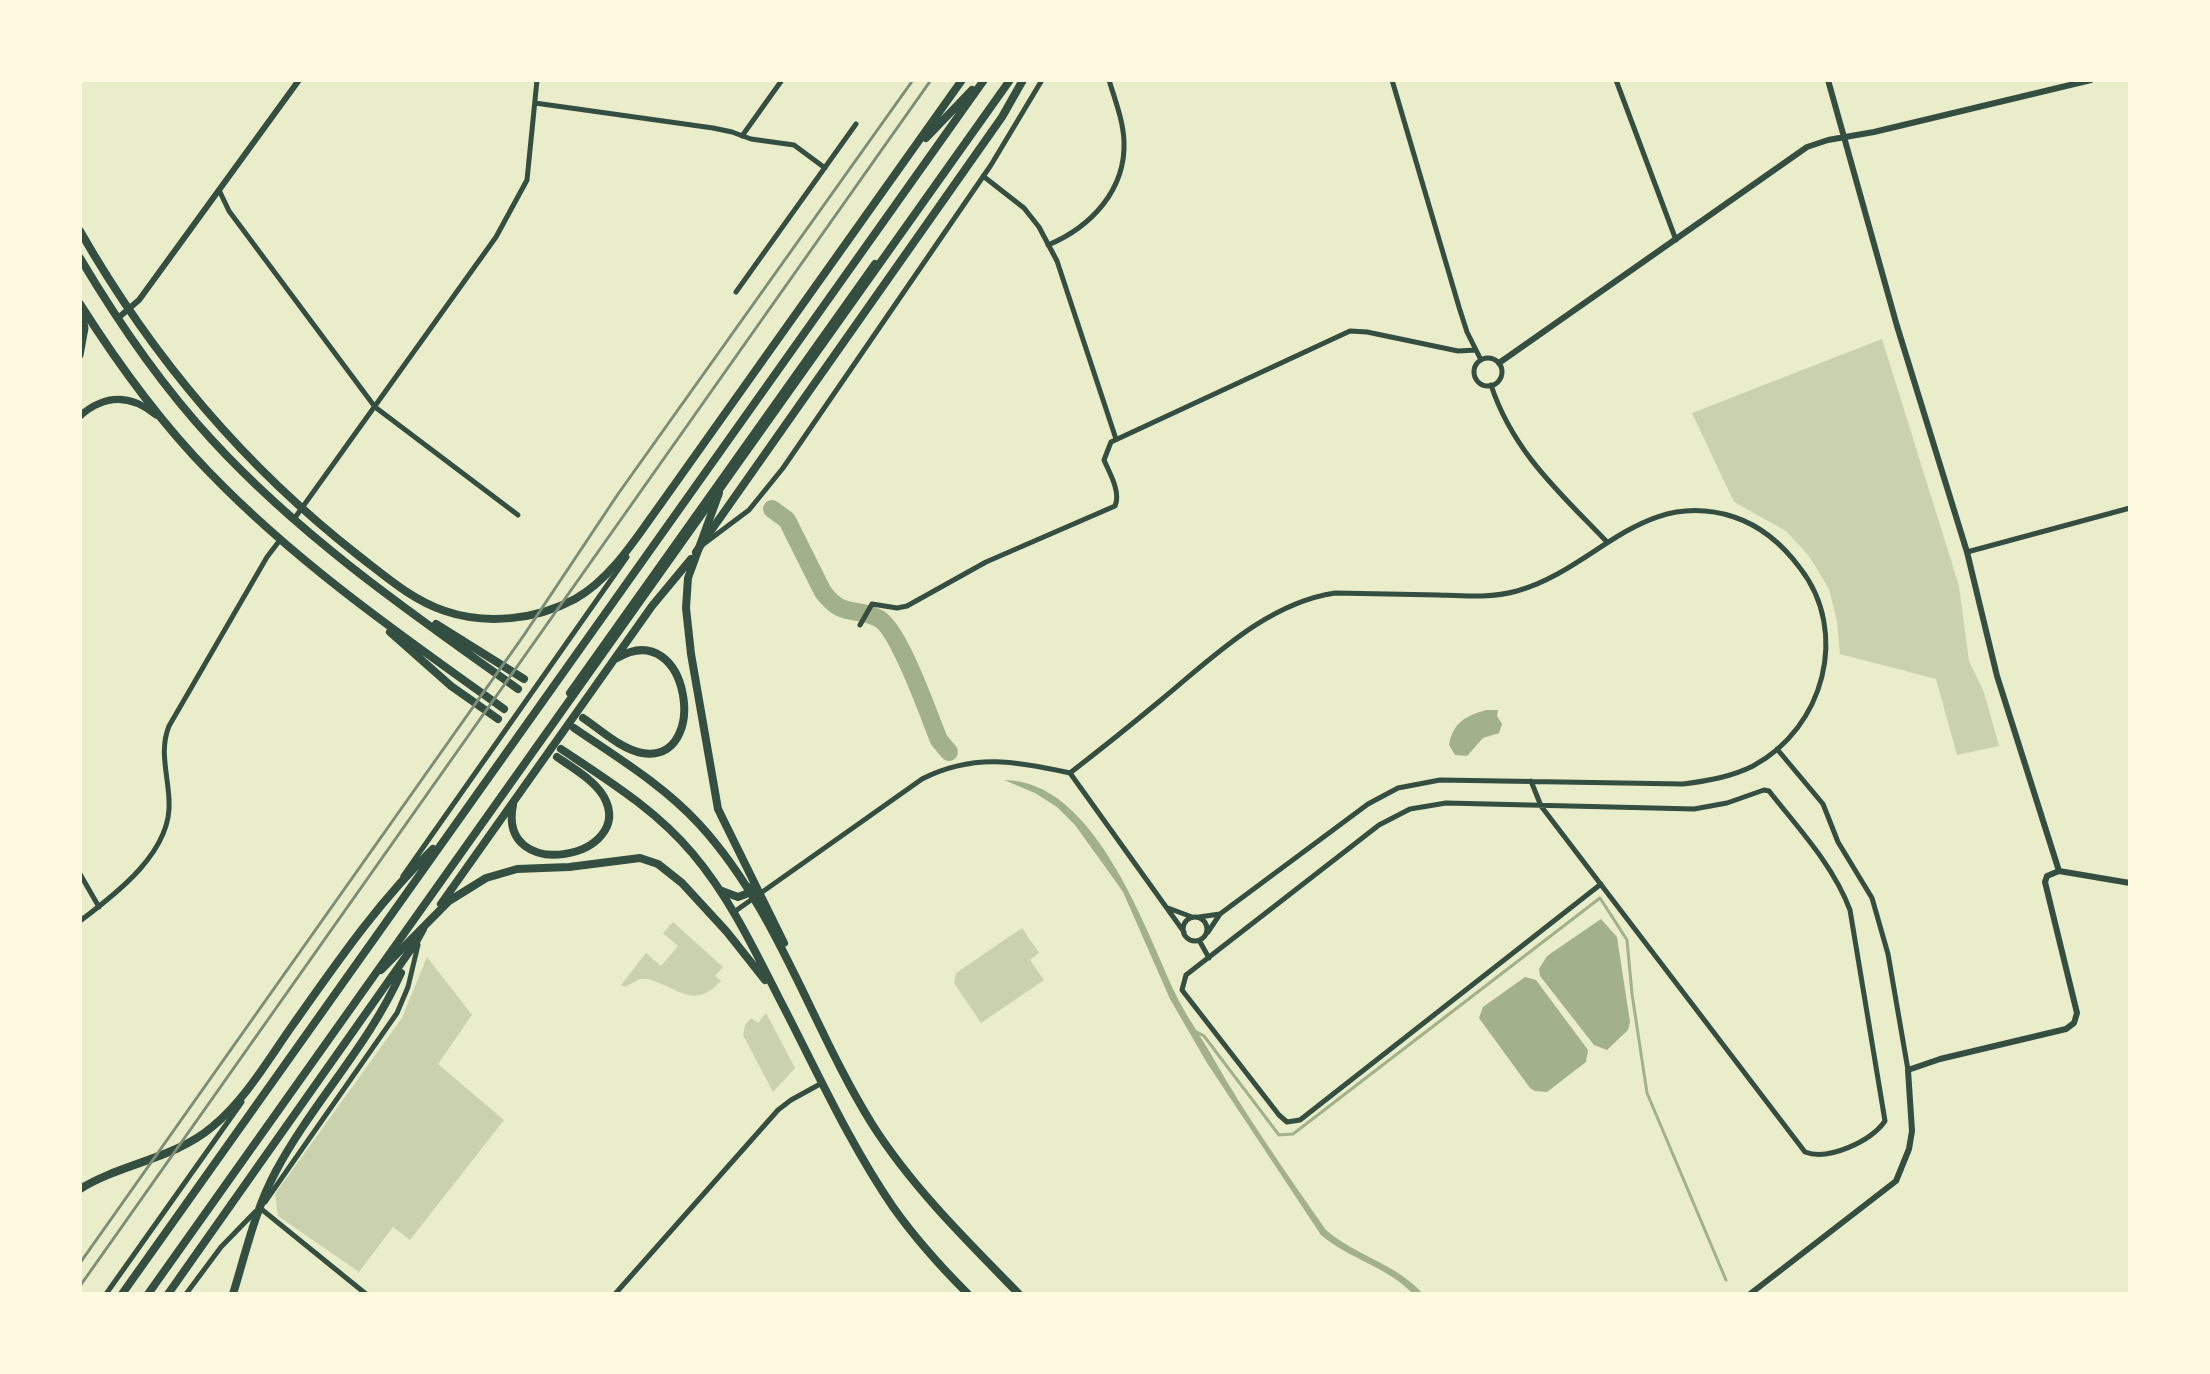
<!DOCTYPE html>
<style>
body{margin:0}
#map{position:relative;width:2210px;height:1374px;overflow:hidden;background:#e9edc9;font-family:Roboto,sans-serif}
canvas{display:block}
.frame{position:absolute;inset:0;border:82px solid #fefae0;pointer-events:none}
</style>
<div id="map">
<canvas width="2210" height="1374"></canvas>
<div class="frame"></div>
</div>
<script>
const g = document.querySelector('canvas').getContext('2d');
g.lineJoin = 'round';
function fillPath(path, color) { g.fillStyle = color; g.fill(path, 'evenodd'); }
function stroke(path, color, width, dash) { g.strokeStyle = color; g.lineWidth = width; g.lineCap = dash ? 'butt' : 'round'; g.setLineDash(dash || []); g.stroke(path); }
fillPath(new Path2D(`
 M1882,339L1959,586L1969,661L1984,692L1999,746L1957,755L1936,679L1840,654L1837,621L1829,589L1809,556L1786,531L1734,502L1692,413Z
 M673,922L723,967L715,976L721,981C692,1011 680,987 647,979H640L625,987L621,985L646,953L661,966L678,946L663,933Z
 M1022,928L1039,953L1030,960L1044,980L981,1023L954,983L956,973Z
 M427,957L472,1015L438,1064L504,1120L410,1240L393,1227L359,1272L278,1216L275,1194L402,1018Z
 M766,1013L795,1068L773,1092L743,1035L745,1025L751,1018L758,1023Z`), '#cad2ad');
fillPath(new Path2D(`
 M1486,710H1498L1497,716L1502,724L1499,733L1483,738L1467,756L1455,755L1449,745C1453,722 1466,716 1486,710Z
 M1004,780C1094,780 1144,926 1175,993C1185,1014 1200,1035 1212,1056C1246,1116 1287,1174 1326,1230C1356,1256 1397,1264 1423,1294H1413C1388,1267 1349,1259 1321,1235L1207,1063L1170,999L1123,892L1106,868L1075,825L1057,807L1035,793Z
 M1601,919L1617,937L1630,1022L1628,1030L1607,1050L1594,1045L1540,976L1539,969L1547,956Z
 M1525,977L1536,980L1588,1050L1586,1062L1547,1092L1535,1091L1530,1088L1479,1018L1483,1007Z`), '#a3b18a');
stroke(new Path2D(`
 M1197,1032L1204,1036L1279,1135L1293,1134L1600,898L1627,940L1632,994L1647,1093L1726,1280`), '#a3b18a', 3);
stroke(new Path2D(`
 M772,509L787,520L823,592C844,619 853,606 878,618C899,628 929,716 939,740L949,752`), '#a3b18a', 18);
stroke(new Path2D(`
 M1392,80L1459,307L1467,332L1481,360
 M1616,80L1676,240
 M535,103L713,128L732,132L751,139L794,145L825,168
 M742,136L782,80
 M983,176L1024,208L1039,227L1057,261L1116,439
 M219,190L229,211L375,407L518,515
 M1048,245C1091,227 1126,190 1124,141C1123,120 1115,100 1109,80
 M736,292L856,124
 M1474 372a14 14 0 1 1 28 0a14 14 0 1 1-28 0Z
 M1491,385C1513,452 1560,493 1607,542
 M294,519L496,237L527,180L537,80
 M705,543L749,510L783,468L991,165L1042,80
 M1967,552L2130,508
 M860,625L872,604L897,608L907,606L986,562L1115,506C1121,492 1110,474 1104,460L1111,442L1350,331L1367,332L1458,351L1476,350
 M1777,749L1823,804L1838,842L1872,898L1888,954L1908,1070
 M1070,773C1101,749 1131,725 1161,700C1212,658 1267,603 1335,593C1370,594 1404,594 1439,595C1465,596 1492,598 1517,591C1596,569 1642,487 1734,517C1761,526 1783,545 1800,568C1850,632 1824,728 1753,766C1731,777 1707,781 1683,784L1440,780L1398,788L1368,804L1220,914
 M1531,781L1541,806L1805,1152C1829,1161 1871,1141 1885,1121L1850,910C1833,865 1799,829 1769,791L1764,790L1727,803L1694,809L1446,803L1410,809L1379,825L1186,975L1182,990L1279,1115L1287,1122L1300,1120L1601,884
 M80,874L99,907
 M403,876L627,557
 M1168,908L1192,917
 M734,912L922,779C973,753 1016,761 1070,773L1184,932
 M1199,917L1220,914L1208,932
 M1183 929a12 12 0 1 1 24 0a12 12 0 1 1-24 0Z
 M80,921C116,894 173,851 169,800C168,774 159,751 169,726L267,557L280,540
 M1199,940L1209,958
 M265,1202L397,1013L408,987L418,945
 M260,1208L366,1294
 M106,1294L242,1102
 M186,1294L221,1247L255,1212
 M615,1294L778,1110L791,1100L822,1083`), '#344e41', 5);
stroke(new Path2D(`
 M1828,80L1897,326L1967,552L1997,676L2059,871
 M118,318L139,300L299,80
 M1499,363L1807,147L1828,140L1874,132L2091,80
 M2059,871L2130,883
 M1750,1294L1896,1181L1909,1149L1912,1131L1908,1070L1940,1059L2066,1029L2074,1023L2077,1013L2045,882L2047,876L2059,871`), '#344e41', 6);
stroke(new Path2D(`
 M80,355L85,328L81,308
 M80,416C105,394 130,394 156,415`), '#344e41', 7);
stroke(new Path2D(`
 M80,258C118,322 161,385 212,440C301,537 411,613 518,689
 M80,304C118,364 160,422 210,473C298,564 402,636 504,709
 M719,493L688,578L686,608L691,654L718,809L784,943
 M436,624L524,679
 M390,632L451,686L498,719
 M570,693L875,264
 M583,718C601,730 621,749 642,753C711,765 690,615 617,658
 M574,728C618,758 663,785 699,824C778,910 811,1026 872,1124C912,1187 967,1241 1019,1294
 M561,749C609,781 656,810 693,854C730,898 754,949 780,1000C816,1069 849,1143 893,1207C915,1238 941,1267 968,1294
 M513,805C497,885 637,858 604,797C594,780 573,768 557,757
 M722,891L738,897L746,894L751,887
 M441,904L652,606L691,559
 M381,970L449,901L486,878L517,869L569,867L640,858L658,864L682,883L727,932L765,980`), '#344e41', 8);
stroke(new Path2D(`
 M926,138L972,90
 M80,231C152,357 244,466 359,556C385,576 412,600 445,611C486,625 536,620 575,599C611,579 636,538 660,505L962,80
 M696,552L1002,117L1023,80
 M412,949L423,929
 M80,1189C122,1163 174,1159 212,1127C245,1100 268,1060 292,1026C336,964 378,902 433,849
 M122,1294L984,80
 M148,1294L1010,80
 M168,1294L414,945
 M233,1294C246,1252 255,1210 276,1171C313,1102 369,1045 401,973`), '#344e41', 8);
stroke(new Path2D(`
 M80,1263L524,635L618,494L913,80
 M80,1286L931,80`), '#7c8e77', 3);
</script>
